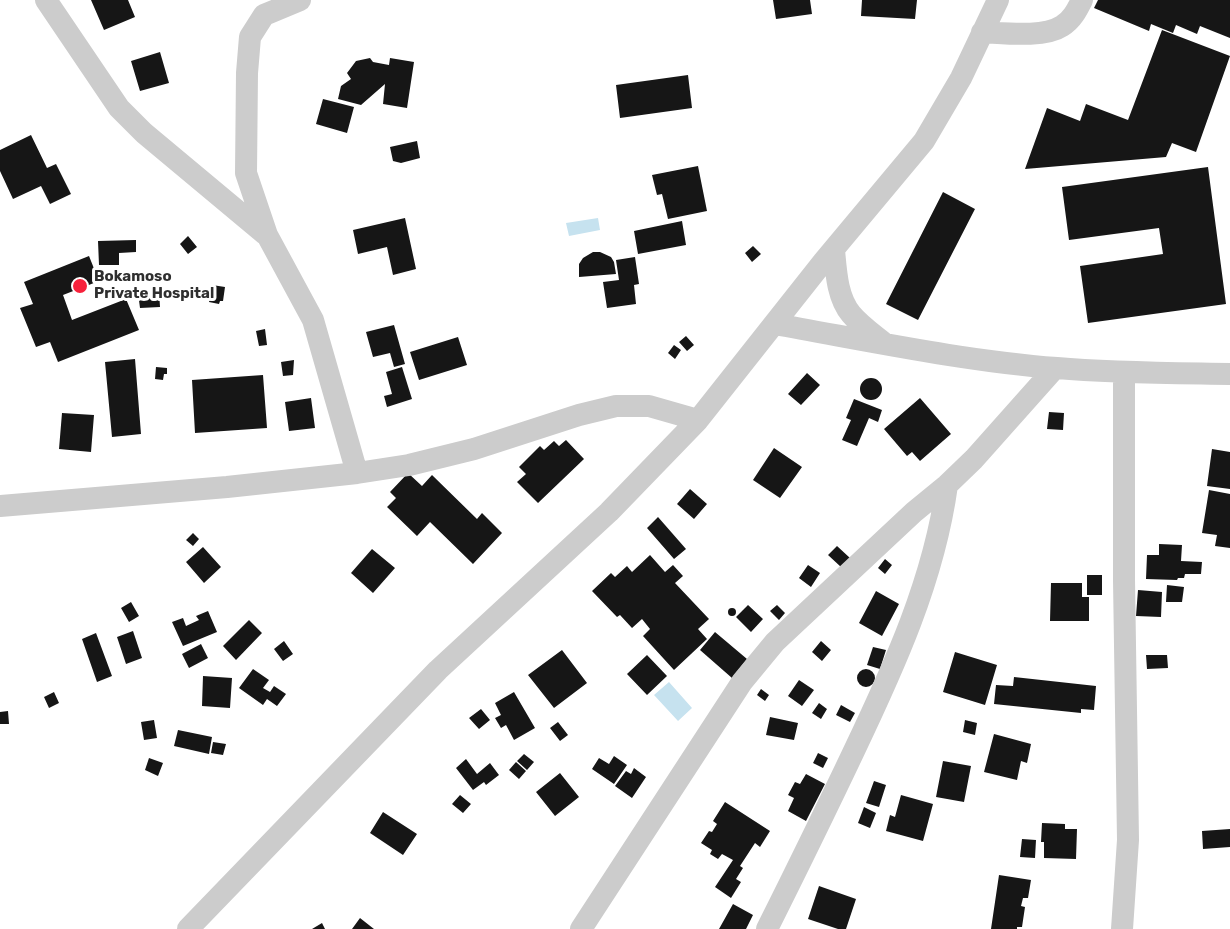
<!DOCTYPE html>
<style>
body{margin:0}
canvas{display:block;background:#fff}
</style>
<canvas width="1230" height="929"></canvas>
<script>
const g = document.querySelector('canvas').getContext('2d');
g.lineJoin = 'round';
function fillPath(path, color) { g.fillStyle = color; g.fill(path, 'evenodd'); }
function stroke(path, color, width, dash) { g.strokeStyle = color; g.lineWidth = width; g.lineCap = dash ? 'butt' : 'round'; g.setLineDash(dash || []); g.stroke(path); }
function drawText(font, color, halo, rows, align = 'center') {
  g.font = font + ' Rubik,sans-serif'; g.lineWidth = 6; g.setLineDash([]); g.textBaseline = 'middle'; g.strokeStyle = halo; g.fillStyle = color; for (const [text, x, y, turn = 0] of rows) {
    g.save(); g.translate(x, y); g.rotate((+turn || 0) * Math.PI / 180); g.textAlign = isNaN(turn) ? turn : align; if (halo) g.strokeText(text, 0, 0); g.fillText(text, 0, 0); g.restore();
  }
}
fillPath(new Path2D(`
 M598,218L600,230L569,236L566,223Z
 M669,682L692,708L678,721L654,695Z`), '#c6e2ef');
fillPath(new Path2D(`
 M91,0H128L135,17L104,30Z
 M773,0H810L812,14L776,19Z
 M862,0H917L915,19L861,16Z
 M1098,0H1230V38L1200,26L1197,34L1176,25L1173,33L1151,24L1149,31L1094,8Z
 M1162,30L1230,56L1196,152L1172,143L1166,157L1025,169L1047,108L1080,121L1086,104L1128,120Z
 M160,52L169,83L140,91L131,61Z
 M370,58L373,62L389,65L390,58L414,62L407,108L383,104L385,84L361,105L338,99L341,86L351,79L347,73L356,61Z
 M688,75L692,108L620,118L616,85Z
 M323,99L354,107L347,133L316,124Z
 M31,135L47,168L56,164L71,194L50,204L41,186L13,199L0,171V150Z
 M417,141L420,158L401,163L393,161L390,147Z
 M698,166L707,211L668,219L662,194L657,195L652,175Z
 M1208,167L1226,304L1088,323L1080,266L1163,254L1159,228L1069,240L1062,187Z
 M943,192L975,209L918,320L886,304Z
 M405,218L416,269L393,275L387,247L358,254L353,230Z
 M682,221L686,245L638,254L634,231Z
 M188,236L197,247L188,254L180,244Z
 M136,240V252L119,253V265H99L98,241Z
 M753,246L761,254L752,262L745,253Z
 M593,252H600L611,257L614,262L616,274L579,277V264L583,258Z
 M89,256L99,281L63,295L72,320L126,299L139,330L58,362L50,342L36,347L20,308L33,304L24,282Z
 M635,257L639,284L634,285L636,304L607,308L603,282L619,280L616,260Z
 M212,285L225,287L223,301H220L219,304L209,302Z
 M159,291L160,307L140,308L138,293Z
 M394,325L405,364L394,367L390,353L373,357L366,332Z
 M265,329L267,345L259,346L256,331Z
 M686,336L694,345L687,351L679,342Z
 M458,337L467,365L419,380L410,352Z
 M674,345L681,350L675,359L668,353Z
 M135,359L141,434L112,437L105,362Z
 M294,360L293,375L283,376L281,362Z
 M156,367L167,368V374H164L163,380L155,379Z
 M402,367L412,399L387,407L384,396L392,394L386,372Z
 M807,373L820,385L801,405L788,394Z
 M263,375L267,428L195,433L192,380Z
 M860 389a11 11 0 1 1 22 0a11 11 0 1 1-22 0Z
 M311,398L315,428L289,431L285,402Z
 M920,398L951,434L920,461L912,452L907,456L884,429Z
 M854,399L882,410L878,422L869,418L857,446L842,440L851,420L846,418Z
 M1049,412L1064,413L1063,430L1047,429Z
 M62,413L94,415L91,452L59,449Z
 M566,440L584,459L538,503L517,482L526,474L519,467L540,446L544,450L554,441L559,446Z
 M774,448L802,467L780,498L753,480Z
 M1212,449L1230,452V489L1207,486Z
 M408,473L422,486L432,475L477,519L482,513L502,533L473,564L430,522L417,536L387,507L396,498L390,492Z
 M690,489L707,504L694,519L677,504Z
 M1209,490L1230,494V548L1215,546L1217,535L1202,533Z
 M658,517L686,549L674,559L647,528Z
 M193,533L199,539L193,546L186,540Z
 M1159,544L1182,545L1181,561L1202,562L1201,574H1185L1184,578H1178L1177,580L1146,579L1147,555H1159Z
 M837,546L850,558L841,567L828,555Z
 M203,547L221,567L204,583L186,562Z
 M372,549L395,568L373,593L351,573Z
 M650,555L665,572L673,565L683,576L675,583L709,619L698,629L707,639L674,670L643,636L650,629L642,619L632,628L620,615L617,617L592,591L611,573L615,577L627,566L632,572Z
 M885,559L892,565L885,574L878,568Z
 M808,565L820,573L811,587L799,578Z
 M1087,575H1102V595H1087Z
 M1051,583H1082V597H1089V621H1050Z
 M1167,585L1184,587L1182,602H1166Z
 M1138,590L1162,592L1161,617L1136,616Z
 M876,591L899,604L882,636L859,623Z
 M131,602L139,616L129,622L121,608Z
 M748,605L763,619L751,632L736,617Z
 M777,605L785,613L779,620L770,611Z
 M728 612a4 4 0 1 1 8 0a4 4 0 1 1-8 0Z
 M208,611L217,632L183,646L172,622L183,618L186,626L199,620L196,616Z
 M249,620L262,633L236,660L223,646Z
 M133,631L142,658L126,664L117,637Z
 M715,632L747,659L732,678L700,650Z
 M96,633L112,676L97,682L82,639Z
 M284,641L293,654L283,661L274,649Z
 M821,641L831,650L822,661L812,652Z
 M201,644L208,658L189,668L182,654Z
 M873,647L886,650L880,669L867,665Z
 M562,650L587,683L554,708L528,675Z
 M955,652L997,665L985,705L943,692Z
 M647,655L667,676L647,695L627,674Z
 M1146,655H1167L1168,668L1147,669Z
 M857 678a9 9 0 1 1 18 0a9 9 0 1 1-18 0Z
 M253,669L269,680L263,688L270,692L274,686L286,694L277,706L267,699L263,705L239,688Z
 M203,676L232,678L230,708L202,706Z
 M1014,677L1096,686L1094,710L1081,709V713L994,704L996,685L1013,686Z
 M799,680L814,690L802,706L788,696Z
 M761,689L769,695L765,701L757,695Z
 M54,692L59,703L49,708L44,697Z
 M514,692L535,728L514,740L506,725L501,728L495,718L501,715L495,703Z
 M819,703L827,709L821,719L812,713Z
 M841,705L855,713L850,722L836,715Z
 M481,709L490,720L479,729L469,718Z
 M8,711L9,724H0V712Z
 M770,717L798,723L794,740L766,735Z
 M154,720L157,738L144,740L141,722Z
 M965,720L977,723L975,735L963,732Z
 M558,722L568,735L560,741L550,728Z
 M178,730L212,737L209,754L174,746Z
 M994,734L1031,744L1027,763L1021,761L1017,780L984,772Z
 M213,742L226,744L223,755L211,753Z
 M818,753L828,758L823,768L813,763Z
 M524,754L534,762L527,770L517,761Z
 M614,756L627,765L614,784L592,769L599,758L609,764Z
 M149,758L163,763L158,776L145,770Z
 M466,759L477,774L490,763L499,775L486,785L484,782L473,790L456,768Z
 M943,761L971,766L964,802L936,797Z
 M516,762L526,771L519,779L509,770Z
 M634,768L646,777L632,798L615,786L626,771L631,774Z
 M560,773L579,797L555,816L536,792Z
 M806,774L825,784L806,821L788,811L794,798L788,795L795,782L800,784Z
 M874,781L886,785L879,807L866,803Z
 M460,795L471,804L463,813L452,804Z
 M901,795L933,804L923,841L886,831L890,815L895,817Z
 M725,802L770,831L760,847L755,843L740,866L743,868L736,879L741,882L731,898L715,887L733,860L722,854L718,859L710,854L712,850L701,843L709,831L712,832L717,824L713,821Z
 M864,807L876,813L870,828L858,823Z
 M383,812L417,834L403,855L370,833Z
 M1042,823L1065,824V829H1077L1076,859L1044,858V842H1041Z
 M1230,829V847L1203,849L1202,831Z
 M1022,839L1036,840L1035,858L1020,857Z
 M999,875L1031,880L1028,898H1023L1021,906L1025,907L1022,927H1017V929H991Z
 M819,886L856,899L846,929H838L808,919Z
 M733,904L753,915L746,929H719Z
 M360,918L374,929H352Z
 M322,923L325,929H312Z`), '#161616');
stroke(new Path2D(`
 M46,0L119,108L144,133L265,234
 M300,0L264,15L250,37L247,73L246,173L267,235L313,320L357,473
 M982,32C1004,33 1044,38 1062,26C1072,20 1077,10 1082,0
 M834,250C836,271 837,297 851,314C860,325 873,334 884,343
 M774,324C866,340 964,361 1057,368C1115,373 1172,373 1230,374
 M0,506L227,487L357,473L409,465L474,449L579,415L616,406H649L698,420
 M188,929L438,670L609,512L698,420L823,262L924,141L961,78L998,0
 M581,929L742,682L775,642L914,512L947,485L974,459L1055,368
 M767,929C796,871 825,812 853,753C894,667 934,580 947,485
 M1122,929L1128,840L1124,580V372`), '#ccc', 22);
for (const [x, y, r, color] of [
 [80,286,8,"#f7213b"]
]) { const dot = new Path2D(); dot.arc(x, y, r, 0, 2 * Math.PI); g.fillStyle = color; g.fill(dot); stroke(dot, '#fff', 2); }
drawText('bold 15px', '#2f2f2f', '#fff', [
 ["Bokamoso",94,277],
 ["Private Hospital",94,294]
], 'left');
</script>
